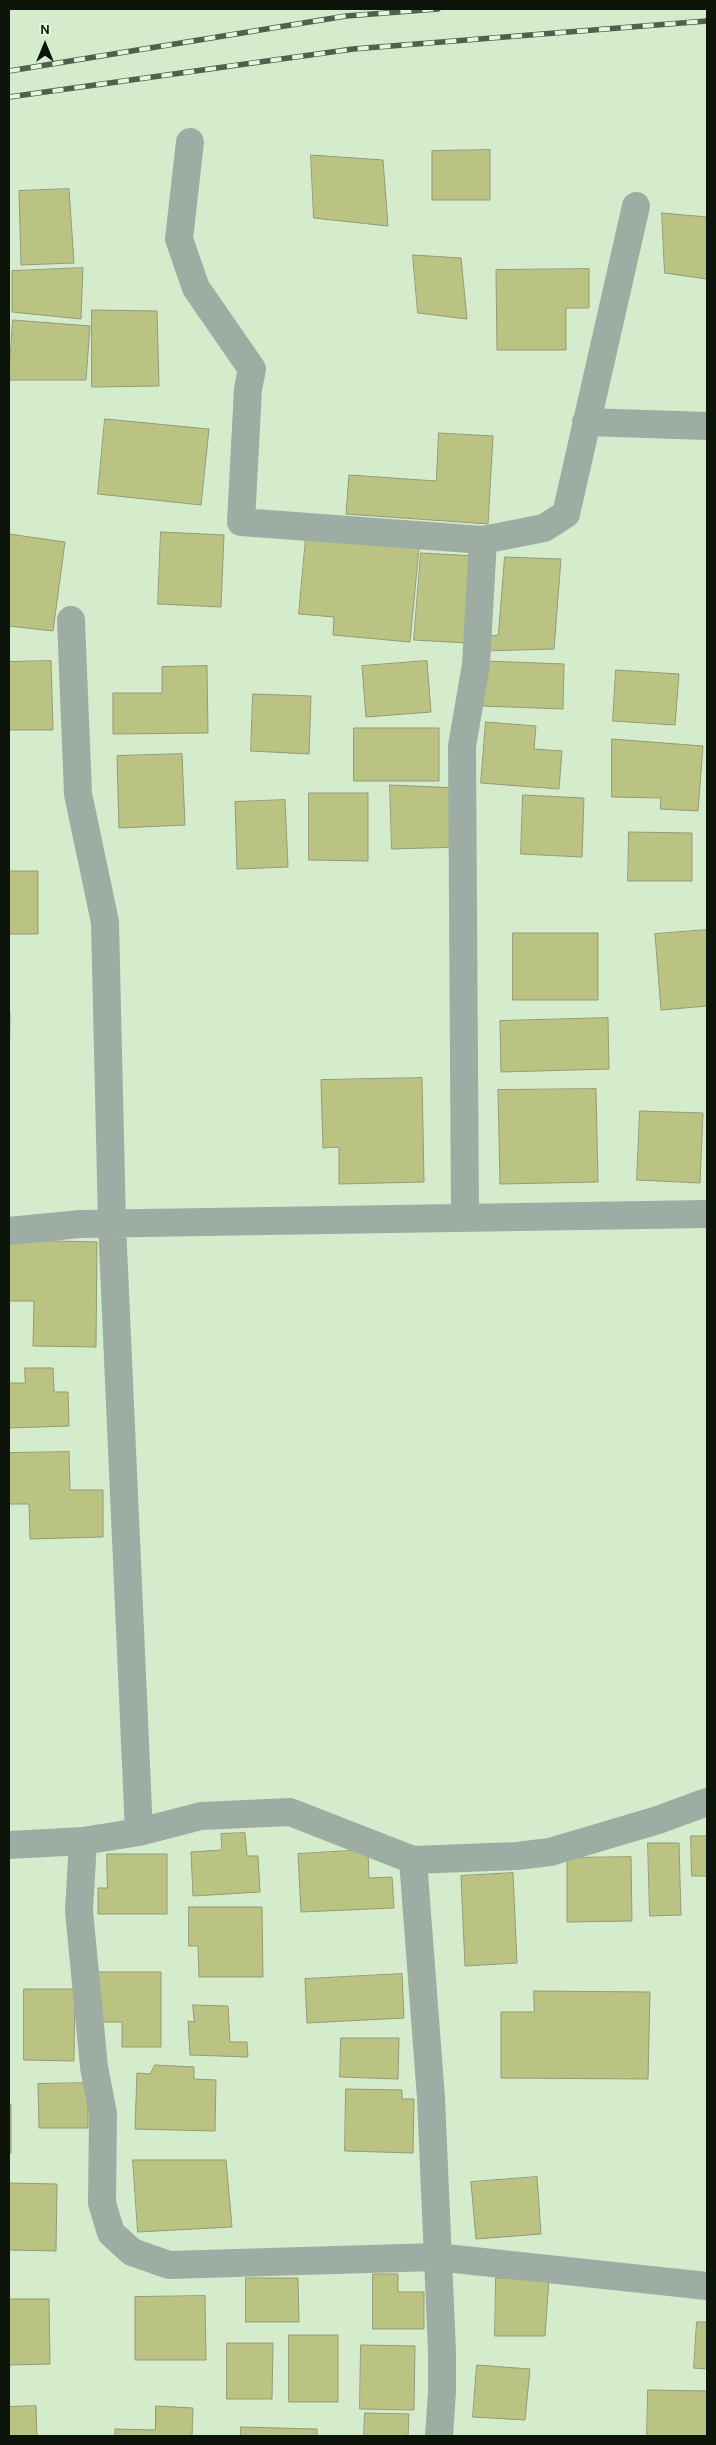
<!DOCTYPE html>
<style>
body{margin:0}
#map{position:relative;width:716px;height:2445px;overflow:hidden;background:#d5eccc;font-family:Karla,sans-serif}
canvas{display:block}
.frame{position:absolute;inset:0;border:10px solid #0d150a;pointer-events:none}
.north{position:absolute;left:20px;top:20px;width:50px;height:50px;-webkit-text-stroke:4px #e2f9d9;paint-order:stroke;rotate:0deg;font-size:14px;font-weight:700;line-height:20px;text-align:center;color:#0d150a}
.north::after{content:'';display:block;margin:auto;width:18px;height:22px;background:#0d150a;clip-path:polygon(50% 0,100% 100%,50% 72%,0 100%)}
</style>
<div id="map">
<canvas width="716" height="2445"></canvas>
<div class="frame"></div>
<div class="north">N</div>
</div>
<script>
const g = document.querySelector('canvas').getContext('2d');
g.lineJoin = 'round';
function fillPath(path, color) { g.fillStyle = color; g.fill(path, 'evenodd'); }
function stroke(path, color, width, dash) { g.strokeStyle = color; g.lineWidth = width; g.lineCap = dash ? 'butt' : 'round'; g.setLineDash(dash || []); g.stroke(path); }
const building = new Path2D(`
 M490,150V200H432V151Z
 M311,155L383,160L388,226L314,218Z
 M69,189L74,263L21,265L19,191Z
 M662,213L707,217V279L665,273Z
 M413,255L461,258L467,319L418,313Z
 M83,268L81,319L12,312V271Z
 M589,269V308H566V350H497L496,270Z
 M92,310L157,311L159,386L92,387Z
 M13,320L90,326L86,380H9Z
 M105,419L209,429L201,505L98,494Z
 M439,433L493,436L488,524L346,514L349,475L436,481Z
 M161,532L224,535L221,607L158,604Z
 M9,534L65,542L53,631L9,626Z
 M306,538L419,548L410,642L333,635L334,617L299,614Z
 M421,553L476,556L466,643L414,640Z
 M505,557L561,559L554,649L483,651L485,637L498,635Z
 M51,661L53,730H9V662Z
 M427,661L431,712L366,717L362,666Z
 M485,661L564,664L563,709L483,706Z
 M207,666L208,733L113,734V693H162V667Z
 M616,670L679,674L675,725L613,721Z
 M253,694L311,696L309,754L251,751Z
 M486,722L536,726L534,749L562,751L559,789L481,783Z
 M354,728H439V781H354Z
 M612,739L703,746L698,811L660,809L661,798L612,797Z
 M182,754L185,825L119,828L117,756Z
 M390,785L459,788L461,847L392,849Z
 M309,793H368V861L309,860Z
 M523,795L584,798L582,857L521,854Z
 M285,800L288,867L237,869L235,802Z
 M629,832L692,833V881H628Z
 M9,871H38V934H9Z
 M707,930V1006L661,1010L655,934Z
 M513,933H598V1000H513Z
 M9,1014H10L9,1083Z
 M608,1018L609,1069L501,1072L500,1021Z
 M422,1078L424,1182L339,1184V1147L323,1148L321,1080Z
 M596,1089L598,1182L500,1184L498,1090Z
 M640,1111L703,1113L700,1183L637,1180Z
 M9,1240L97,1242L96,1347L33,1346L34,1301H9Z
 M25,1368H53L54,1392H68L69,1426L9,1428V1383H25Z
 M69,1452L70,1490H103V1537L30,1539L29,1504H9V1453Z
 M245,1833L247,1856H258L260,1892L193,1896L191,1852L222,1850L221,1834Z
 M691,1836H707V1876H692Z
 M648,1843H679L681,1915L650,1916Z
 M368,1850L369,1878L392,1877L394,1908L301,1912L298,1854Z
 M107,1854H167V1914H98V1888H107Z
 M631,1857L632,1921L567,1922V1858Z
 M513,1873L517,1963L465,1966L461,1876Z
 M189,1907H262L263,1977H199L198,1946H189Z
 M97,1972H161V2047H122V2022H97Z
 M402,1974L404,2018L307,2023L305,1979Z
 M24,1989H75L74,2061L24,2060Z
 M534,1991L650,1992L648,2079L501,2078V2012H534Z
 M193,2005L228,2006L230,2042H247L248,2057L190,2055L188,2021L194,2022Z
 M341,2038H399L398,2079L340,2077Z
 M155,2065L194,2067V2079L216,2080L215,2131L135,2129L137,2073L150,2074Z
 M88,2083V2128H39L38,2084Z
 M346,2089L402,2090V2099H414L413,2153L345,2151Z
 M9,2104H11V2153H9Z
 M133,2160H226L232,2227L138,2232Z
 M537,2177L541,2234L476,2239L471,2182Z
 M9,2183L57,2184L56,2251L9,2250Z
 M373,2274H398V2292H424V2329H373Z
 M246,2278H298L299,2322H246Z
 M496,2278L549,2279L545,2336H495Z
 M205,2296L206,2360H135V2297Z
 M9,2299H49L50,2364L9,2365Z
 M697,2322H707V2369L694,2368Z
 M289,2335H338V2402H289Z
 M227,2343H273L272,2399H227Z
 M361,2345L415,2346L414,2410L360,2409Z
 M477,2365L530,2369L525,2420L473,2417Z
 M648,2390L707,2391V2436H647Z
 M36,2406L37,2436H9V2407Z
 M156,2406L193,2408L192,2436H115V2429L155,2430Z
 M365,2413L409,2414L408,2436H364Z
 M241,2427L317,2429V2436H241Z`);
fillPath(building, '#bbc383');
stroke(building, '#959977', 1);
stroke(new Path2D(`
 M190,142L179,239L196,288L252,369L248,389L241,522L483,540L544,528L566,514L636,206
 M586,422L707,426
 M71,620L78,794L105,922L112,1224L139,1832
 M465,1218L462,746L476,665L483,540
 M9,1231L80,1224L707,1214
 M83,1841L79,1911L94,2067L103,2114L102,2203L111,2233L132,2252L169,2265L436,2257L707,2286
 M9,1845L83,1841L139,1832L201,1816L290,1812L413,1860
 M439,2436L442,2392V2352L431,2098L413,1860L517,1856L550,1852L658,1820L707,1802`), '#9dada4', 28);
const rail = new Path2D(`
 M9,71L346,16L438,9
 M9,97L353,49L707,21`);
stroke(rail, '#525f4d', 5.5);
stroke(rail, '#e2f9d9', 4, [11]);
</script>
